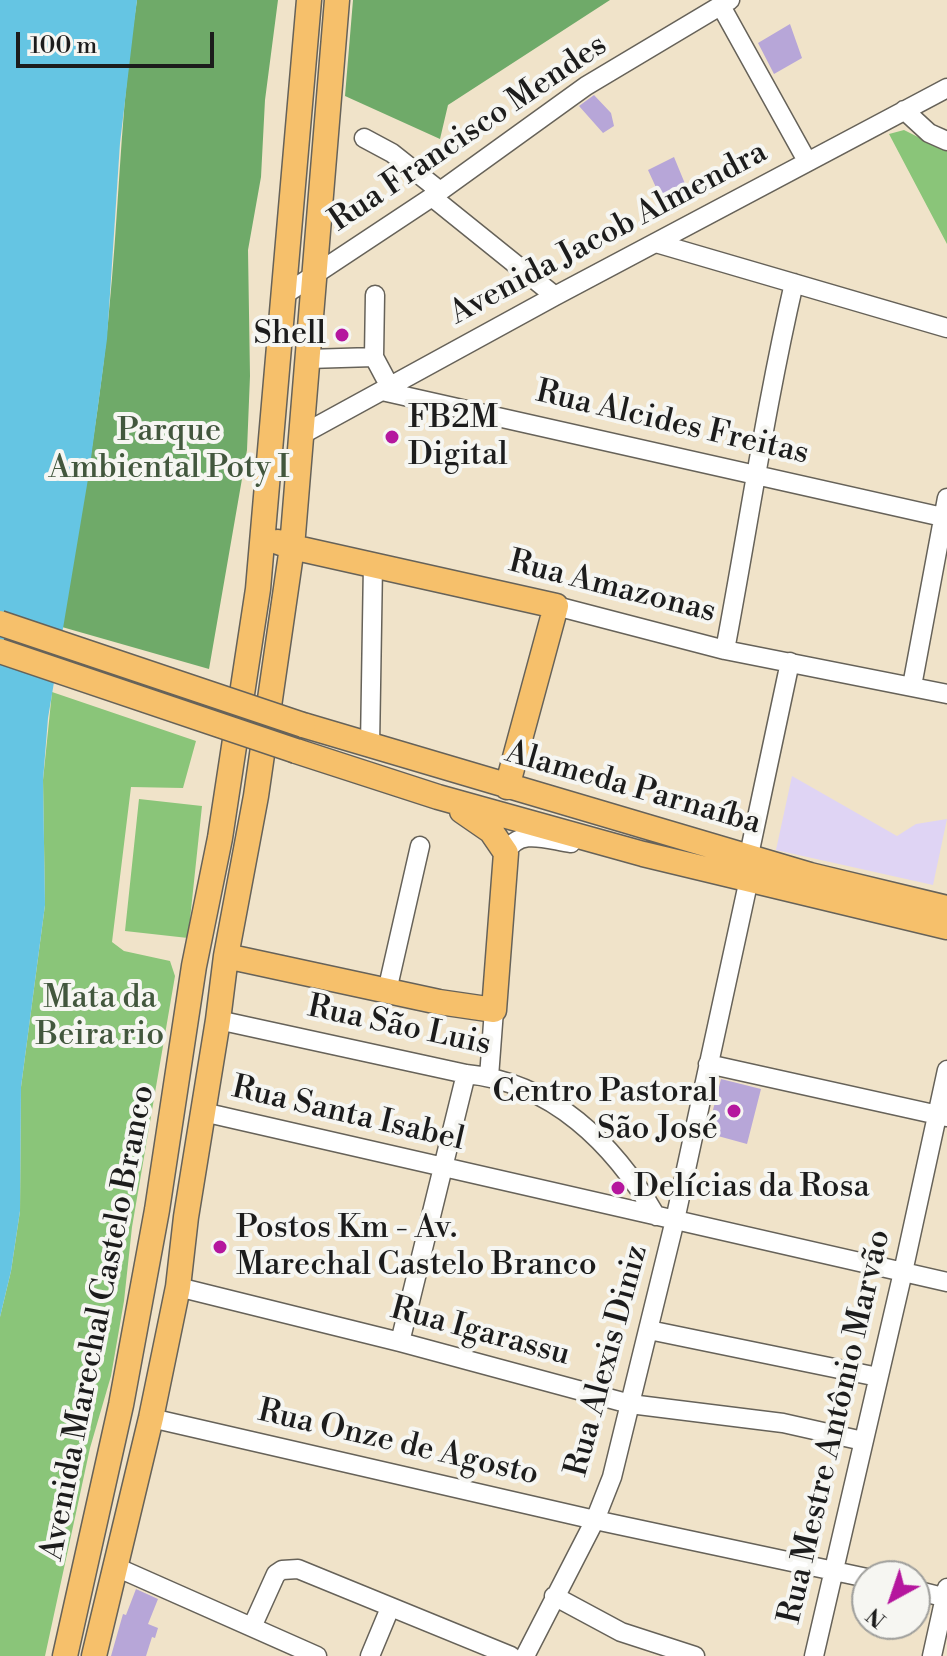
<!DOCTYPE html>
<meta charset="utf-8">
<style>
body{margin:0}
#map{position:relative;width:947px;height:1656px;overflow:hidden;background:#f0e3c9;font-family:"Libre Bodoni",serif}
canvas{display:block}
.north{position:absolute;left:851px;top:1560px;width:80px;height:80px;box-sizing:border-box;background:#f6f6f2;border:2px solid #9f9f9c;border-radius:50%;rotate:220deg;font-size:22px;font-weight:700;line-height:32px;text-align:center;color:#1c1c1c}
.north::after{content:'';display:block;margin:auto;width:28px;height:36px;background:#b5179e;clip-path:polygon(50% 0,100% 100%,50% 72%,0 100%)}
.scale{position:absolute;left:16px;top:32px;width:198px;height:36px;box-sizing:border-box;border:4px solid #1c1c1c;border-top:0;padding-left:10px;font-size:24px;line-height:28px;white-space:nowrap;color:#1c1c1c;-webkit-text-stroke:6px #f6f6f2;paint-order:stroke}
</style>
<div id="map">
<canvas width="947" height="1656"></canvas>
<div class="north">N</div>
<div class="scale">100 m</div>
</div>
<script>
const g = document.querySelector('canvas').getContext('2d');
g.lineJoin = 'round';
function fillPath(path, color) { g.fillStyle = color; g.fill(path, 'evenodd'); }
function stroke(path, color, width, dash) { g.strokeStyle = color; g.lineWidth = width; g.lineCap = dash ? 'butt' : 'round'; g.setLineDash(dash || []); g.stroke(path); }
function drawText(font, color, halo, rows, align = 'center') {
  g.font = font + ' "Libre Bodoni",serif'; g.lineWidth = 8; g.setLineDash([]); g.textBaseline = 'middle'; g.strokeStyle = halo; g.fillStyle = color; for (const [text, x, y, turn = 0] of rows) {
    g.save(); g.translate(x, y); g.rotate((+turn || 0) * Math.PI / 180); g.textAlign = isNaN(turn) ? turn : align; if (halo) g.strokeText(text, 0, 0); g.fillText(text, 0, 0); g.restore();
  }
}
fillPath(new Path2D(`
 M792,776L897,836L916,824L947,819L933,885L776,850Z`), '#dfd4f4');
fillPath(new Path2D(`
 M904,130L924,140L947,146V244L889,134Z
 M52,692L196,741L183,788L131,787L112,942L124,951L170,961L175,976L132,1227L124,1301L111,1376L90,1448L45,1656H0V1317L11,1271L20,1211L21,1087L45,905L43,780Z
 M139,799L202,806L188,938L125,931Z`), '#8ac579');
fillPath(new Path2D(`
 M137,0H278L265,100L261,177L248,250L250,376L247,450L209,669L62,627C82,511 103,395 112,278C120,185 122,92 137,0Z
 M353,0H610L448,105L440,139L345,96Z`), '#6faa69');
fillPath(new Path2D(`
 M0,0H137L120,143L107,339L89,473L48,718L43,780L45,905L21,1087L20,1211L11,1271L0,1317Z`), '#65c5e3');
fillPath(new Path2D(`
 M790,24L802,58L774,74L758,43Z
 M594,95L611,113L614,126L603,133L579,106Z
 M674,157L688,191L665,207L648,170Z
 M721,1079L761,1089L747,1144L707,1133Z
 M136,1589L158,1599L148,1624L158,1628L155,1638L152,1637L146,1656H111L123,1614L126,1615Z`), '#b7a6d8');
const minor = new Path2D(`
 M721,6L807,161
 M904,110L929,133L947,141
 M364,138L392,153L440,191
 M432,197L555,296
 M656,243L947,328
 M284,295L432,197L586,86L730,0
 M375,295L374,357L390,387
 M308,359L374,357
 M382,391L947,518
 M301,435L555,296L947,88
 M556,606L725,650L947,694
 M725,650C748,528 766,404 794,283
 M912,686L947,498
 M370,746L373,564
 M506,853C518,827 548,840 571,843
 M749,855L790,662
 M387,991L420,846
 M218,1020L466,1074C552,1082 614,1144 656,1216
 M708,1064L947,1117
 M489,1077L494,1010
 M203,1112L947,1282
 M178,1287L400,1342L630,1404L783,1423L863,1441
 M649,1330L878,1377
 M400,1342L466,1074
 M151,1418L595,1520L867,1578
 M116,1567L317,1656
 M915,1590L947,1598
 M554,1596L621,1632L695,1656
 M252,1627L276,1574L282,1570L298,1569L511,1656
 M370,1656L390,1608
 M525,1656L595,1520L612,1477L675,1220L749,879
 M814,1656L903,1272L947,1070
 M932,1656L947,1588`);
const major = new Path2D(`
 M278,542L292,547L556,606L507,787
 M303,725L810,875L947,908
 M296,751L438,797L643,854L947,927
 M226,956L439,1002L494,1010L506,853L491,831L462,811
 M65,1656L121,1405L157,1210L194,966L220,838L258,589L309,0
 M94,1656L151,1418L178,1287L186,1217L218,1020L226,956L256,796L292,547L337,0`);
stroke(minor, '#666259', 21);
stroke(major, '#666259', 27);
stroke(minor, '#fff', 18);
stroke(major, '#f6c06b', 24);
const majorBridge = new Path2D(`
 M0,623L303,725
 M0,651L296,751`);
stroke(majorBridge, '#666259', 27, []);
stroke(majorBridge, '#f6c06b', 24);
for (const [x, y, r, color] of [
 [342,335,8,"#b5179e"],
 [392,437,8,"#b5179e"],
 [734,1111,8,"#b5179e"],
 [618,1188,8,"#b5179e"],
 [220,1247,8,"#b5179e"]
]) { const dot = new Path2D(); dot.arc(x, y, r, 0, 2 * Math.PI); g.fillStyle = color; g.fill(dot); stroke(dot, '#f6f6f2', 3); }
drawText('32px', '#1c1c1c', '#f6f6f2', [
 ["Rua Francisco Mendes",469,134,-34],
 ["Avenida Jacob Almendra",609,234,-28],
 ["Rua Alcides Freitas",672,424,13],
 ["Rua Amazonas",612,588,14],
 ["Alameda Parnaíba",633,789,16],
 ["Rua São Luis",399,1027,12],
 ["Rua Santa Isabel",348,1115,13],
 ["Avenida Marechal Castelo Branco",99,1323,-79],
 ["Rua Igarassu",480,1333,15],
 ["Rua Alexis Diniz",608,1361,-75],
 ["Rua Mestre Antônio Marvão",836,1427,-77],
 ["Rua Onze de Agosto",398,1444,13]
]);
drawText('32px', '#1c1c1c', '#f6f6f2', [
 ["Shell",326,335,"right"],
 ["FB2M",408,419],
 ["Digital",408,456],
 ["Centro Pastoral",718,1093,"right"],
 ["São José",718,1130,"right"],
 ["Delícias da Rosa",634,1188],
 ["Postos Km - Av.",236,1229],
 ["Marechal Castelo Branco",236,1266]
], 'left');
drawText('32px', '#42573d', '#f6f6f2', [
 ["Parque",169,432],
 ["Ambiental Poty I",169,469],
 ["Mata da",100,999],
 ["Beira rio",100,1036]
]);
</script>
